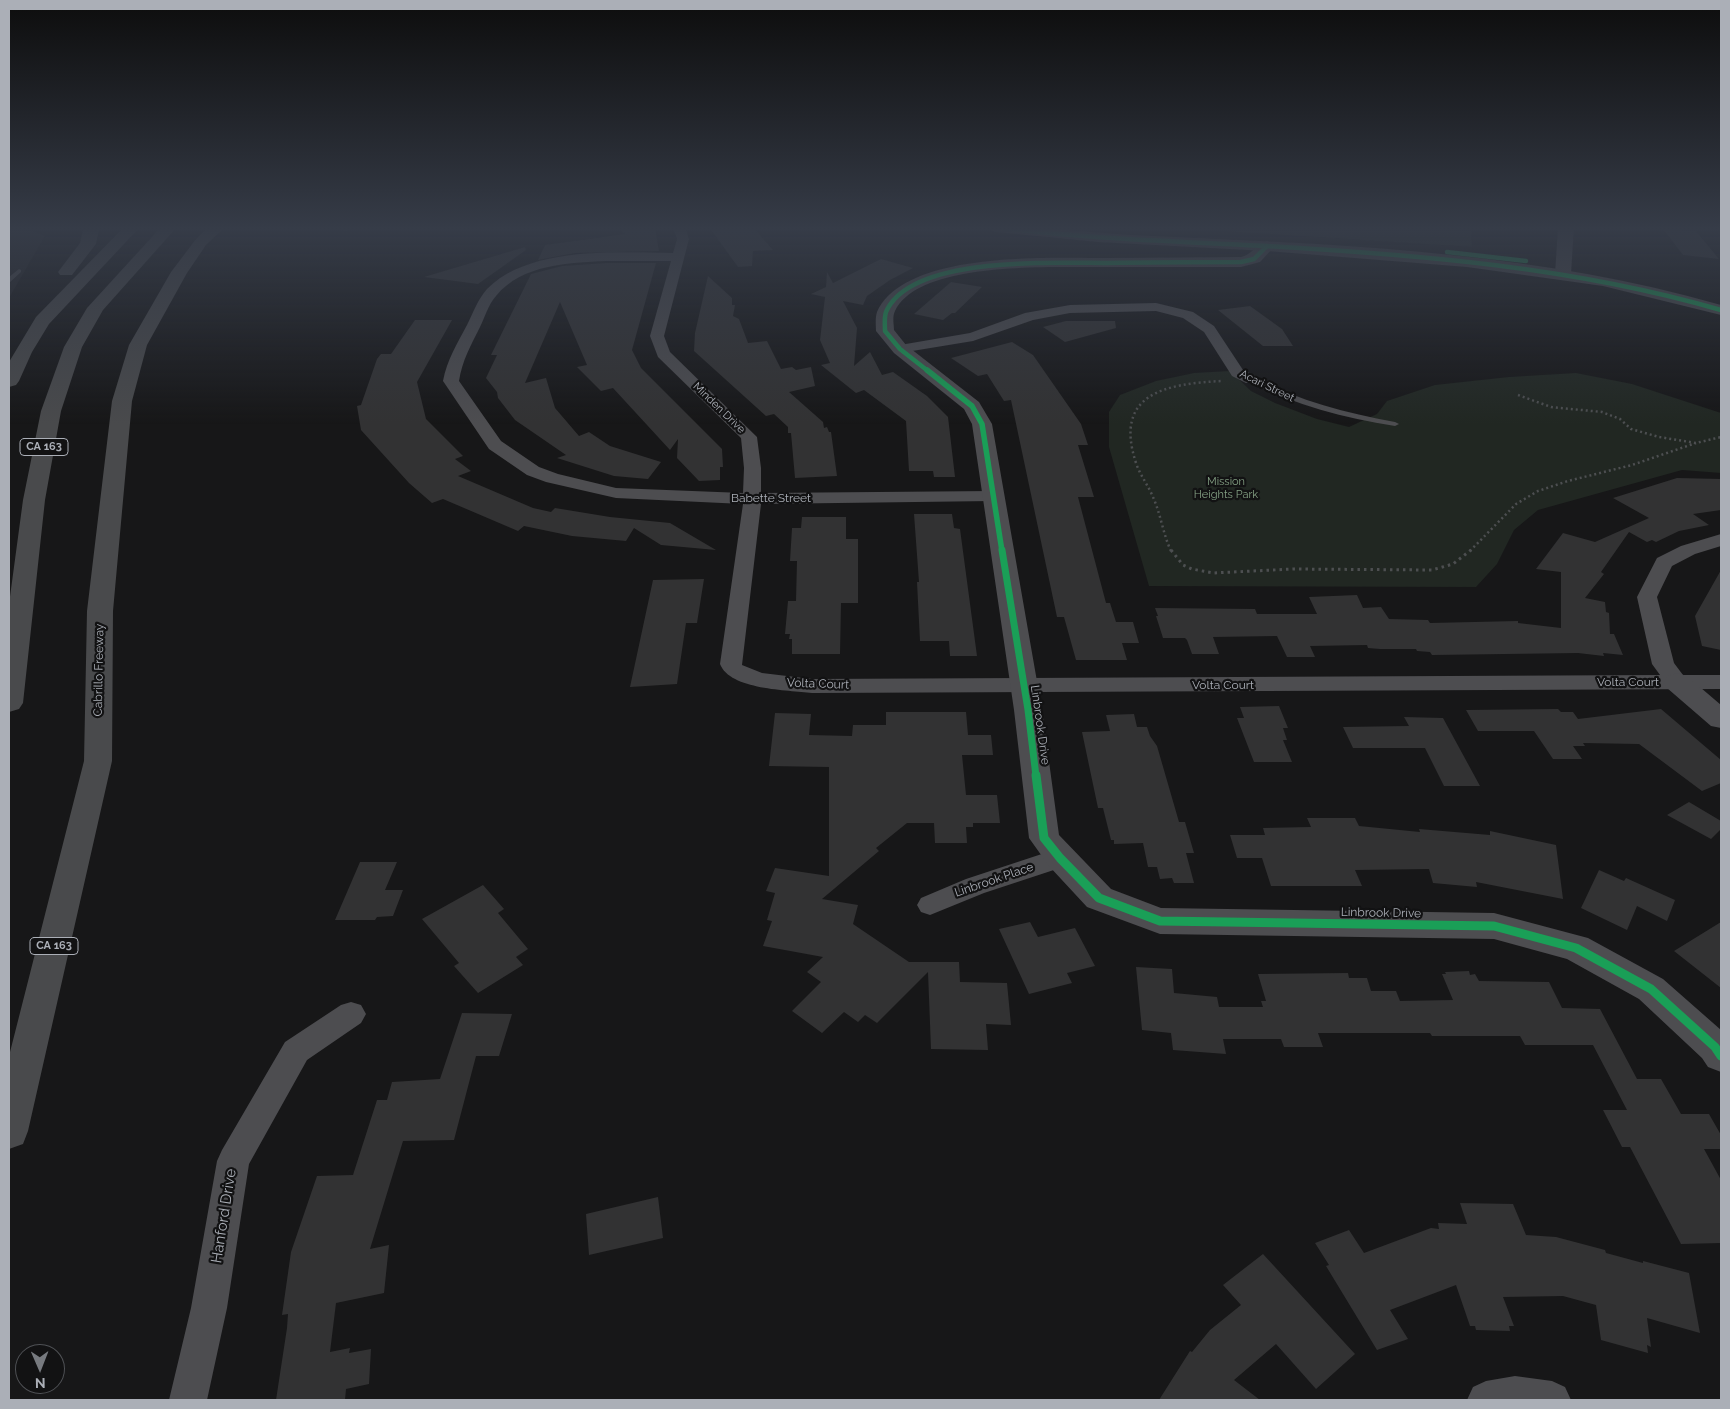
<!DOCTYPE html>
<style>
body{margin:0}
#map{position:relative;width:1730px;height:1409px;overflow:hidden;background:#171718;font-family:Raleway,sans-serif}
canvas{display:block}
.frame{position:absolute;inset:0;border:10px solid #abafb7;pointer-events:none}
.north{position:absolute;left:15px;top:1344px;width:50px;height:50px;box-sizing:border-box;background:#121213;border:1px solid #4f5155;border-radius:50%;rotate:179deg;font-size:14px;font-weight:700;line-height:20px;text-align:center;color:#abafb7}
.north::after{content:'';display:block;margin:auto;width:18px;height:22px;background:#777a7f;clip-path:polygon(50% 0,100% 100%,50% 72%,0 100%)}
</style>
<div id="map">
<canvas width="1730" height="1409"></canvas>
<div class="frame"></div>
<div class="north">N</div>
</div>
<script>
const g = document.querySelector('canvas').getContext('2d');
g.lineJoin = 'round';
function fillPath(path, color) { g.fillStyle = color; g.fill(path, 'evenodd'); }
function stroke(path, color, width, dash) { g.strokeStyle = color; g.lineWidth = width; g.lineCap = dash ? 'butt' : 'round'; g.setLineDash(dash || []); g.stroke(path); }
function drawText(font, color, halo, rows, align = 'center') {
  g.font = font + ' Raleway,sans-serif'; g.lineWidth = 4.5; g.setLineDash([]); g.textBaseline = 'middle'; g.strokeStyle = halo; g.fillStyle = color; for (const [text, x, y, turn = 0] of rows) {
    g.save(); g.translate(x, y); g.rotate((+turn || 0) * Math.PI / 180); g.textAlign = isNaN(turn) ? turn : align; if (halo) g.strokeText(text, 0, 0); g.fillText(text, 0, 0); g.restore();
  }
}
fillPath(new Path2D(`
 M9,227H23L45,236L9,298Z`), '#212123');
fillPath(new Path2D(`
 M1163,227H1405L1471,229L1472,247Z
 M1230,371L1251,391L1275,403L1317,419L1349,427L1377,414L1387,401L1435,385L1509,377L1576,373L1632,384L1721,413V473L1682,470L1538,510L1514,530L1497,564L1476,587L1149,586L1109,447V412L1120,395L1156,381L1194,373Z`), '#212722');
fillPath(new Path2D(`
 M618,227H655L659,251L575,253L538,260L545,245L625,234Z
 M709,227H753L773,250L753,251L752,266L738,267Z
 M1663,229L1696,231L1719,259L1683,255Z
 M525,247L526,250L478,284L424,277Z
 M881,259L913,268L890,280L867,296L863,305L843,301L857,328L854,366L870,352L882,375L893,372L927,396L948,417L955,477H934L933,471H909L906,421L864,390L856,393L821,365L830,363L820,340L825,297L811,294L826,287L827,272L833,283Z
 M606,263H656L632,350L641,368L722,449L723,467H720V480L699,481L677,458L678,439L670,450L613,388L601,391L577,367L587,365L560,302L525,383L546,378L555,408L579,436L589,432L610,446L661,462L648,479L614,476L557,458L566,455L515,420L498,398L497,392L486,378L497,355H491L531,274L562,266Z
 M708,276L732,298V305H735L733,316L739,319L748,343L767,341L781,369L792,367L796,370L811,367L815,386L789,392L823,422L824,428L827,427L829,432H831L837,476L795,478L791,433H788V427L774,414L766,416L694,351L695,333Z
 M951,282L982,287L955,313H952L943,320L914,314Z
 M1250,306L1282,329L1293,346H1263L1218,310Z
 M415,320H452L417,382L426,419L463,456L455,459L471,471L458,476L533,508L551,512L555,508L610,517L670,523L716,550L661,545L634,528L626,541L572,536L524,526L518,531L443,499L432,503L409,483L361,430L357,406L361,405L377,359L381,354H391Z
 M1066,321H1115L1116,328L1065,342L1043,327Z
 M1012,342L1033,355L1081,424L1088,445H1078L1094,497H1078L1106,603H1110L1116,622H1133L1139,643H1122L1127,660H1076L1064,617H1057L1011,400L1004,401L987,374L978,376L951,358Z
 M1677,478L1721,479V510L1693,514L1709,525L1679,531L1656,542L1652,540L1647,542L1629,532L1601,572L1604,574L1585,598L1605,602L1606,612L1609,613L1610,634H1614L1623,655L1603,653L1604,656L1578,653L1432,655L1430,652L1417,651L1416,649H1380L1368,648L1367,645L1310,646L1315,657H1287L1277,636L1213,637L1219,654H1192L1187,640L1185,638H1163L1156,616H1158L1155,608L1255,609L1257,614H1317L1309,597L1357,595L1363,608L1381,607L1389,619L1428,620L1430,623L1518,621V623L1561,628V572L1536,569L1563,533L1595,542L1649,518L1613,498Z
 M914,514H952L954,528L960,529L977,656H950L949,641H920L917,582H919Z
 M802,517H846V539H858V603H841L840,654H792V639H789L790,634H785L788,601H796L797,561H790L792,528H801Z
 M1721,570V650L1702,646L1695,616Z
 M704,579L697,623H686L677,684L630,687L653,580Z
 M1279,706L1288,728H1283L1287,740H1283L1292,762H1254L1237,718H1244L1240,707Z
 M1558,709L1561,712H1573L1578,719L1661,709L1721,760V783L1702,791L1639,744L1583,743L1585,746H1573L1582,759H1553L1534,731H1478L1466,710Z
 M886,712H966L968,735H991L993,755H962L966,795H997L1000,823H973V827H966L967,843H935L934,823H907L876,848L879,851L822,899L858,905L853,924L909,962H959L960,982L1007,983L1011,1025L986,1024L988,1050L931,1049L928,972L877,1023L865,1015L858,1022L844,1012L822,1033L792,1011L821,982L807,972L823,957L763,946L772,921L767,920L775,893L766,891L775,868L829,876V767L769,766L775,713L811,714L809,735L852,736L853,725H886Z
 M1134,714L1137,727H1147L1150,736L1157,746L1179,822H1185L1194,853H1186L1194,883H1174L1172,878L1160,879L1157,867H1148L1143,843L1114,844V840H1111L1103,808H1098L1082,732L1110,731L1106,715Z
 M1404,717L1443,718L1480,786H1444L1425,748H1353L1343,727L1409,726Z
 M1689,802L1721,821V829L1711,839L1667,815Z
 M1307,818H1355L1359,826L1420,832L1419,829L1490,835V831L1556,845L1563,899L1476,882L1477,887L1433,883L1429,869L1355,870L1362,886H1271L1262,858H1237L1230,835H1265L1263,828L1311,827Z
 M360,862H397L385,890H403L393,916L377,917L375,920H335Z
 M1599,870L1624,881L1626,878L1675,900L1667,921L1637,906L1627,930L1581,908Z
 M483,885L504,909L498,913L528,949L516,957L523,965L478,993L454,966L459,963L422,919Z
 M1030,922L1038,937L1075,928L1095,966L1067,973L1072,983L1029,994L999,929Z
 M1721,922V988L1674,951Z
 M1136,967L1172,969L1174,993L1217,997L1219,1007H1263L1261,1001H1266L1258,974L1348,973L1349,978H1367L1371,991H1396L1400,1001L1453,1000L1442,974H1446L1445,972L1469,971L1470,975L1475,974L1479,981L1549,982L1562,1008L1600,1009L1637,1079H1661L1681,1114H1709L1721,1135V1149H1704L1721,1180V1243L1681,1244L1630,1147H1622L1603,1110H1627L1593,1045H1525L1520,1036H1432L1430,1033H1318L1323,1047H1284L1281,1039H1223L1226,1054L1173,1050L1171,1033L1142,1030Z
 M462,1013L512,1014L499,1056H476L454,1140L403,1141L370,1249L389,1245L384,1293L336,1303L330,1352L350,1348L349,1353L371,1349L369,1384L346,1389L345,1400H276L287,1328L288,1314L282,1315L291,1252L317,1176L353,1175L377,1100H387L392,1082L440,1079Z
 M658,1197L663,1238L589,1255L586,1214Z
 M1460,1203L1513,1204L1526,1235L1556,1237L1605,1250L1606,1253L1643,1263V1261L1689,1273L1700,1333L1647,1318L1651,1347L1647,1345L1648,1353L1601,1340L1596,1305L1563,1296L1503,1297L1514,1326H1509L1510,1331L1476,1330L1475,1326H1470L1456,1285L1390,1310L1408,1339L1377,1350L1326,1266L1329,1265L1315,1243L1349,1230L1364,1253L1431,1228L1439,1229L1438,1223L1467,1224Z
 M1263,1254L1355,1354L1316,1389L1276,1344L1234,1380L1260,1400H1159L1190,1351L1192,1352L1210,1330L1241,1305L1223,1285Z`), '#323233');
stroke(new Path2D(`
 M1518,395L1551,407L1602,412L1620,419L1631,429L1659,437L1696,443L1721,437
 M1171,551C1163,534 1161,515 1153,497C1148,485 1140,475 1136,463C1113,393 1166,384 1221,381
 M1470,551L1516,504L1538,491L1568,481L1632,465L1696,443`), '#4d4f51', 2.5, [2, 3]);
stroke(new Path2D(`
 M1171,550L1183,565L1192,569L1213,573L1293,569L1432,570L1453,564L1471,550`), '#4d4f51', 3, [2.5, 4]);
fillPath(new Path2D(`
 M19,269L21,270V272L9,283V277Z
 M1249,378H1255C1300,401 1346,413 1395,422L1399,424L1395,426C1344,418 1296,405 1249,382Z`), '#4d4d50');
fillPath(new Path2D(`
 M339,227H353L347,231L341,230Z
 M673,227H685L689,239L664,336L670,352L757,437L761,468V493L993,491L999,492L1002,496L999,500L993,501L761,504L742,665L762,673L812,679L1660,675L1652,664L1637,597L1657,558L1681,546L1721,534V546L1695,554L1672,566L1657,597L1674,663L1683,675H1721V689L812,693C788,690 730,690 720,664L743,504L616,498L546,482L527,475L489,449L443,381C447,360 457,344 467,325C473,313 478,299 487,289C529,246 617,252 673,253L677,239ZM606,261H671L650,336L658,357L741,438L744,468L743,493L616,488L558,474L539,467L501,441L459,381C462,361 471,345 480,327C485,317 488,305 496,296C522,264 569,263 606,261Z
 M1156,303L1193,312L1214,326L1243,370L1258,377L1260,380L1258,383H1246L1232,376L1204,332L1183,318L1156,311L1070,313L1033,320L973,341L900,353L895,352L893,349L895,346L900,345L970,333L1025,313L1070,305Z
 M1060,848L1069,851L1073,858L1069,865L984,893L930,915L921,912L917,905L921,898L966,879Z
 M351,1002L361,1005L366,1014L361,1023L307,1060L249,1164L227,1308L207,1400H169L191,1308L217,1161L222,1150L285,1042L341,1005Z
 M1515,1376L1552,1381L1565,1387L1571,1400H1467L1473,1387L1486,1381Z`), '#4d4d50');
fillPath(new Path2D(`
 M1558,227H1574L1571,274L1569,277H1557L1555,274Z
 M1267,241L1272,243L1275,246L1260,262L1241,267C1197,267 1152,267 1108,267C1059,268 920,259 895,311C892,317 894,324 894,330L906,345L979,402L992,424L1042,710L1059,835L1111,889L1161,908L1494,913L1588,938L1663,979L1721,1030V1072L1708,1067L1702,1058L1639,999L1567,959L1494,939L1160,934L1087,907L1049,866L1029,838L1014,710L972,424L964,409L894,353L876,331C876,325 875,318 877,312C905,250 1051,258 1108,258C1152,258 1197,257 1241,257C1252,255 1256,244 1267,241Z
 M1677,673L1687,676L1721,705V728L1711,726L1667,688L1664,682L1667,676Z`), '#4d4d50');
fillPath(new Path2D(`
 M988,227C1019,226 1048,229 1079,231C1111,234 1144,236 1176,237C1359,245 1545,254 1721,305V315L1603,286L1467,267L1267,251L1098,242L996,232L991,230Z`), '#4b4c4e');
fillPath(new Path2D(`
 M82,227H96L99,230L96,244L72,275H60L58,272L80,243L83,230Z
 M124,227H140L49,324L32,352L19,381L16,385L9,387V362L36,317Z
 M161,227H177L103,310L82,347L61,411L45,500L23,703L19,709L9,712V604L23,500L41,411L64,347L87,308Z
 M208,227H225L206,245L187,273L147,345L132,401L113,611L112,761L28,1131L23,1144L9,1149V1056L84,761L87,611L112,401L129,345L171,272L196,239Z`), '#494a4c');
stroke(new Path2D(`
 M996,227C1086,239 1176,241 1267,246C1420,255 1573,267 1721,310
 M1447,252L1526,261
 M928,371L900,349L885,331C885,325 884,318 886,312C911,255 1055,263 1108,263C1152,262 1197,262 1241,262L1254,259L1267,246`), '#1a9f57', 4.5);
stroke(new Path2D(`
 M927,370L972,406L982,424L1002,551`), '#1a9f57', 5.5);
stroke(new Path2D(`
 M1002,550L1028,710L1036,776`), '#1a9f57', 7);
stroke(new Path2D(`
 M1036,775L1044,838L1060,858L1099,898L1160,921L1494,926L1576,948L1651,989L1715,1047L1721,1056`), '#1a9f57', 9);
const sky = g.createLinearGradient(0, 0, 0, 424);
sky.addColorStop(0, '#0d0d0d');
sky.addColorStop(0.54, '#363c48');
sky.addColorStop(1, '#363c4800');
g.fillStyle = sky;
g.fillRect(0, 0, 1730, 424);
drawText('11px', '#abafb7', '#121213', [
 ["Acari Street",1267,386,26],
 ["Minden Drive",719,408,44]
]);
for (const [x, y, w] of [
 [44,447,48],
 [54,946,48]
]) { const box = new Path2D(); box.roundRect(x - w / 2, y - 8.5, w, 17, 4); g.fillStyle = '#121213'; g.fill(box); stroke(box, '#abafb7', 1); }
drawText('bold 11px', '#abafb7', null, [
 ["CA 163",44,447],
 ["CA 163",54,946]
]);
drawText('11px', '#84a084', '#121213', [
 ["Mission",1226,482],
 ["Heights Park",1226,495]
]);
drawText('12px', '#abafb7', '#121213', [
 ["Babette Street",771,498],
 ["Cabrillo Freeway",99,670,-89],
 ["Volta Court",1628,682],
 ["Volta Court",818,684,2],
 ["Volta Court",1223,685],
 ["Linbrook Drive",1040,725,82],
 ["Linbrook Place",994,880,-19],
 ["Linbrook Drive",1381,913,1]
]);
drawText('15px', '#abafb7', '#121213', [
 ["Hanford Drive",224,1216,-81]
]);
</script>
